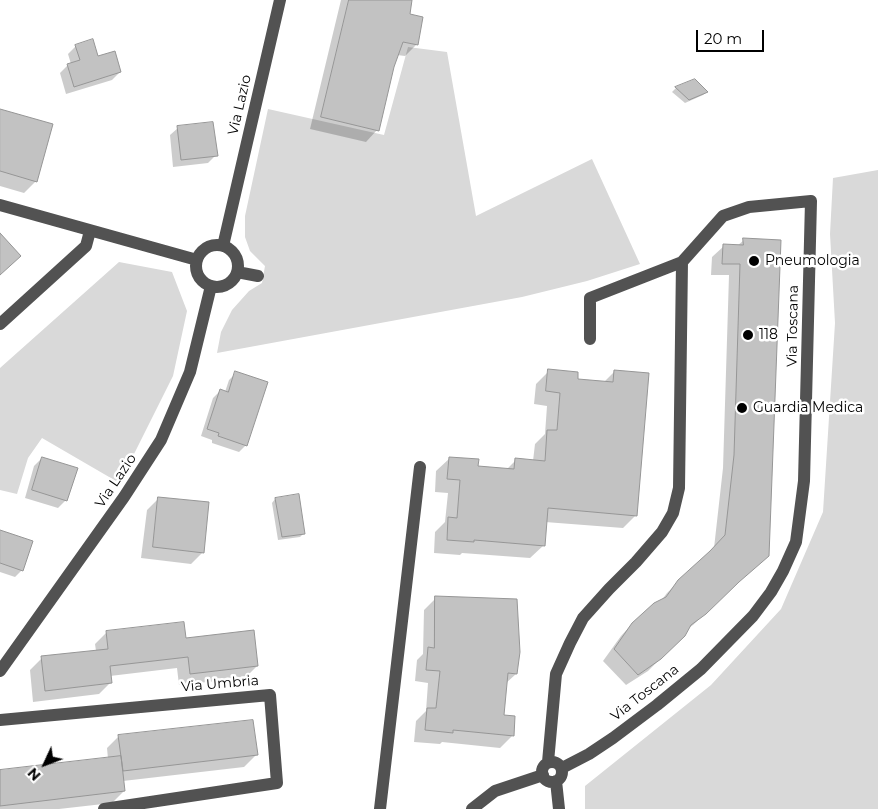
<!DOCTYPE html>
<style>
body{margin:0}
#map{position:relative;width:878px;height:809px;overflow:hidden;background:#fff;font-family:Montserrat,sans-serif}
canvas{display:block}
.north{position:absolute;left:20px;top:739px;width:50px;height:50px;-webkit-text-stroke:4px #fff;paint-order:stroke;rotate:227deg;font-size:14px;font-weight:700;line-height:20px;text-align:center;color:#000}
.north::after{content:'';display:block;margin:auto;width:18px;height:22px;background:#000;clip-path:polygon(50% 0,100% 100%,50% 72%,0 100%)}
.scale{position:absolute;left:696px;top:30px;width:68px;height:22px;box-sizing:border-box;border:2px solid #000;border-top:0;padding-left:6px;font-size:15px;line-height:18px;white-space:nowrap;color:#000;-webkit-text-stroke:4px #fff;paint-order:stroke}
</style>
<div id="map">
<canvas width="878" height="809"></canvas>
<div class="north">N</div>
<div class="scale">20 m</div>
</div>
<script>
const g = document.querySelector('canvas').getContext('2d');
g.lineJoin = 'round';
function fillPath(path, color) { g.fillStyle = color; g.fill(path, 'evenodd'); }
function stroke(path, color, width, dash) { g.strokeStyle = color; g.lineWidth = width; g.lineCap = dash ? 'butt' : 'round'; g.setLineDash(dash || []); g.stroke(path); }
function drawText(font, color, halo, rows, align = 'center') {
  g.font = font + ' Montserrat,sans-serif'; g.lineWidth = 5; g.setLineDash([]); g.textBaseline = 'middle'; g.strokeStyle = halo; g.fillStyle = color; for (const [text, x, y, turn = 0] of rows) {
    g.save(); g.translate(x, y); g.rotate((+turn || 0) * Math.PI / 180); g.textAlign = isNaN(turn) ? turn : align; if (halo) g.strokeText(text, 0, 0); g.fillText(text, 0, 0); g.restore();
  }
}
fillPath(new Path2D(`
 M408,47L447,52L476,216L592,159L640,264L587,281L522,297L217,353L221,332L232,310L249,291L262,283L265,266L250,251L245,237V216L268,109L384,135Z
 M878,170V809H585V786L711,685L781,609L823,512L835,323L830,234L833,178Z
 M119,262L172,272L187,311L173,376L131,460L116,481L42,438L28,458L17,494L0,490V368Z`), '#d9d9d9');
fillPath(new Path2D(`
 M341,0H411L409,15L417,44L405,56L397,55L393,67L377,130L366,142L310,129Z
 M76,46L98,57L120,72L112,80L66,94L60,73L68,65L71,64L68,54Z
 M695,80L707,92L703,95L685,103L672,92L676,88Z
 M0,110L36,181L24,193L0,186Z
 M178,128L216,155L208,163L173,167L170,135Z
 M744,240L780,241L725,594L693,625L687,629L684,635L648,671L626,685L603,661L621,636L633,623L661,601L667,593L714,548L723,468L729,275H711L712,257L724,246H737Z
 M549,371L577,380L604,382L615,371L636,515L623,528L545,522L544,545L530,558L462,553L460,555L434,553L435,532L445,522L448,493L435,492L436,471L450,458L477,468L506,470L516,460L533,461L535,444L545,434L547,406L534,404L536,384Z
 M236,373L246,445L239,452L212,443V440L201,436L213,398L220,391L225,392L229,380Z
 M42,458L66,500L58,508L25,498L34,466Z
 M159,498L203,552L191,564L141,558L147,510Z
 M275,499L303,534L300,537L278,540L272,503Z
 M0,532L22,570L15,577L0,572Z
 M436,598L516,674L505,684L503,716L512,736L500,748L442,742L440,744L414,742L416,721L426,711L428,683L415,681L417,660L423,654L424,610Z
 M107,632L185,640L257,666L245,678L179,685L177,668L110,676L111,682L99,694L33,702L30,670L42,658L96,651L95,644Z
 M119,736L256,755L244,767L123,781L124,791L112,803L59,809H0V771L108,759L107,748Z`), '#0003');
const building = new Path2D(`
 M349,0H412L410,14L423,17L418,45L403,42L394,67L379,131L321,117Z
 M93,39L98,56L115,51L121,72L74,87L67,64L80,60L75,45Z
 M695,79L708,92L689,100L675,87Z
 M0,109L53,124L37,182L0,171Z
 M213,122L218,156L181,160L177,126Z
 M0,233L21,256L0,275Z
 M743,238L781,240L769,556L739,582L706,614L691,625L685,636L661,659L638,675L614,649L632,623L654,603L666,597L678,580L710,551L725,535L734,455L740,264H722L723,244L743,245Z
 M548,369L578,372V379L613,382L614,370L649,373L637,516L548,508L545,546L474,540V542L447,540L448,517L457,518L460,480L447,479L449,457L479,459L478,466L514,469L515,458L545,461L547,430H557L560,393L546,391Z
 M235,371L268,382L247,446L218,436L219,433L207,429L220,389L228,392Z
 M42,457L78,468L67,501L32,490Z
 M299,494L305,534L282,537L275,498Z
 M158,497L209,502L204,553L153,547Z
 M0,530L33,541L23,571L0,563Z
 M435,596L517,599L520,652L517,674L508,673L504,715L515,716L514,736L453,730V733L425,730L427,708H436L440,671L426,670L428,647L434,648Z
 M184,622L186,638L254,630L258,666L190,674L188,657L110,666L112,683L45,691L41,656L108,649L106,631Z
 M253,720L258,755L123,771L118,735Z
 M121,756L125,791L0,806V770Z`);
fillPath(building, '#c2c2c2');
stroke(building, '#969696', 1);
stroke(new Path2D(`
 M0,205L197,260
 M196 266a21 21 0 1 1 42 0a21 21 0 1 1-42 0Z
 M223,246L280,0
 M237,272L258,276
 M0,324L86,246L90,231
 M590,339V298L682,262
 M0,671L124,497L161,440L190,372L211,286
 M0,720L270,695L277,783L104,809
 M542 772a10 10 0 1 1 20 0a10 10 0 1 1-20 0Z
 M548,762L556,674L570,643L583,618L609,589L636,562L662,532L673,513L679,488L682,262L723,216L749,207L811,201L804,481L796,542L783,571L771,592L753,616L701,669L657,705L613,738L589,754L562,768
 M556,781L559,809
 M380,809L420,467
 M472,809L495,791L543,775`), '#525252', 12);
for (const [x, y, r, color] of [
 [754,261,6,"#000"],
 [748,335,6,"#000"],
 [742,408,6,"#000"]
]) { const dot = new Path2D(); dot.arc(x, y, r, 0, 2 * Math.PI); g.fillStyle = color; g.fill(dot); stroke(dot, '#fff', 2); }
drawText('14px', '#000', '#fff', [
 ["Via Lazio",240,105,-77],
 ["Via Toscana",793,326,-89],
 ["Via Lazio",116,481,-56],
 ["Via Umbria",220,684,-5],
 ["Via Toscana",645,693,-38]
]);
drawText('14px', '#000', '#fff', [
 ["Pneumologia",765,261],
 ["118",759,335],
 ["Guardia Medica",753,408]
], 'left');
</script>
